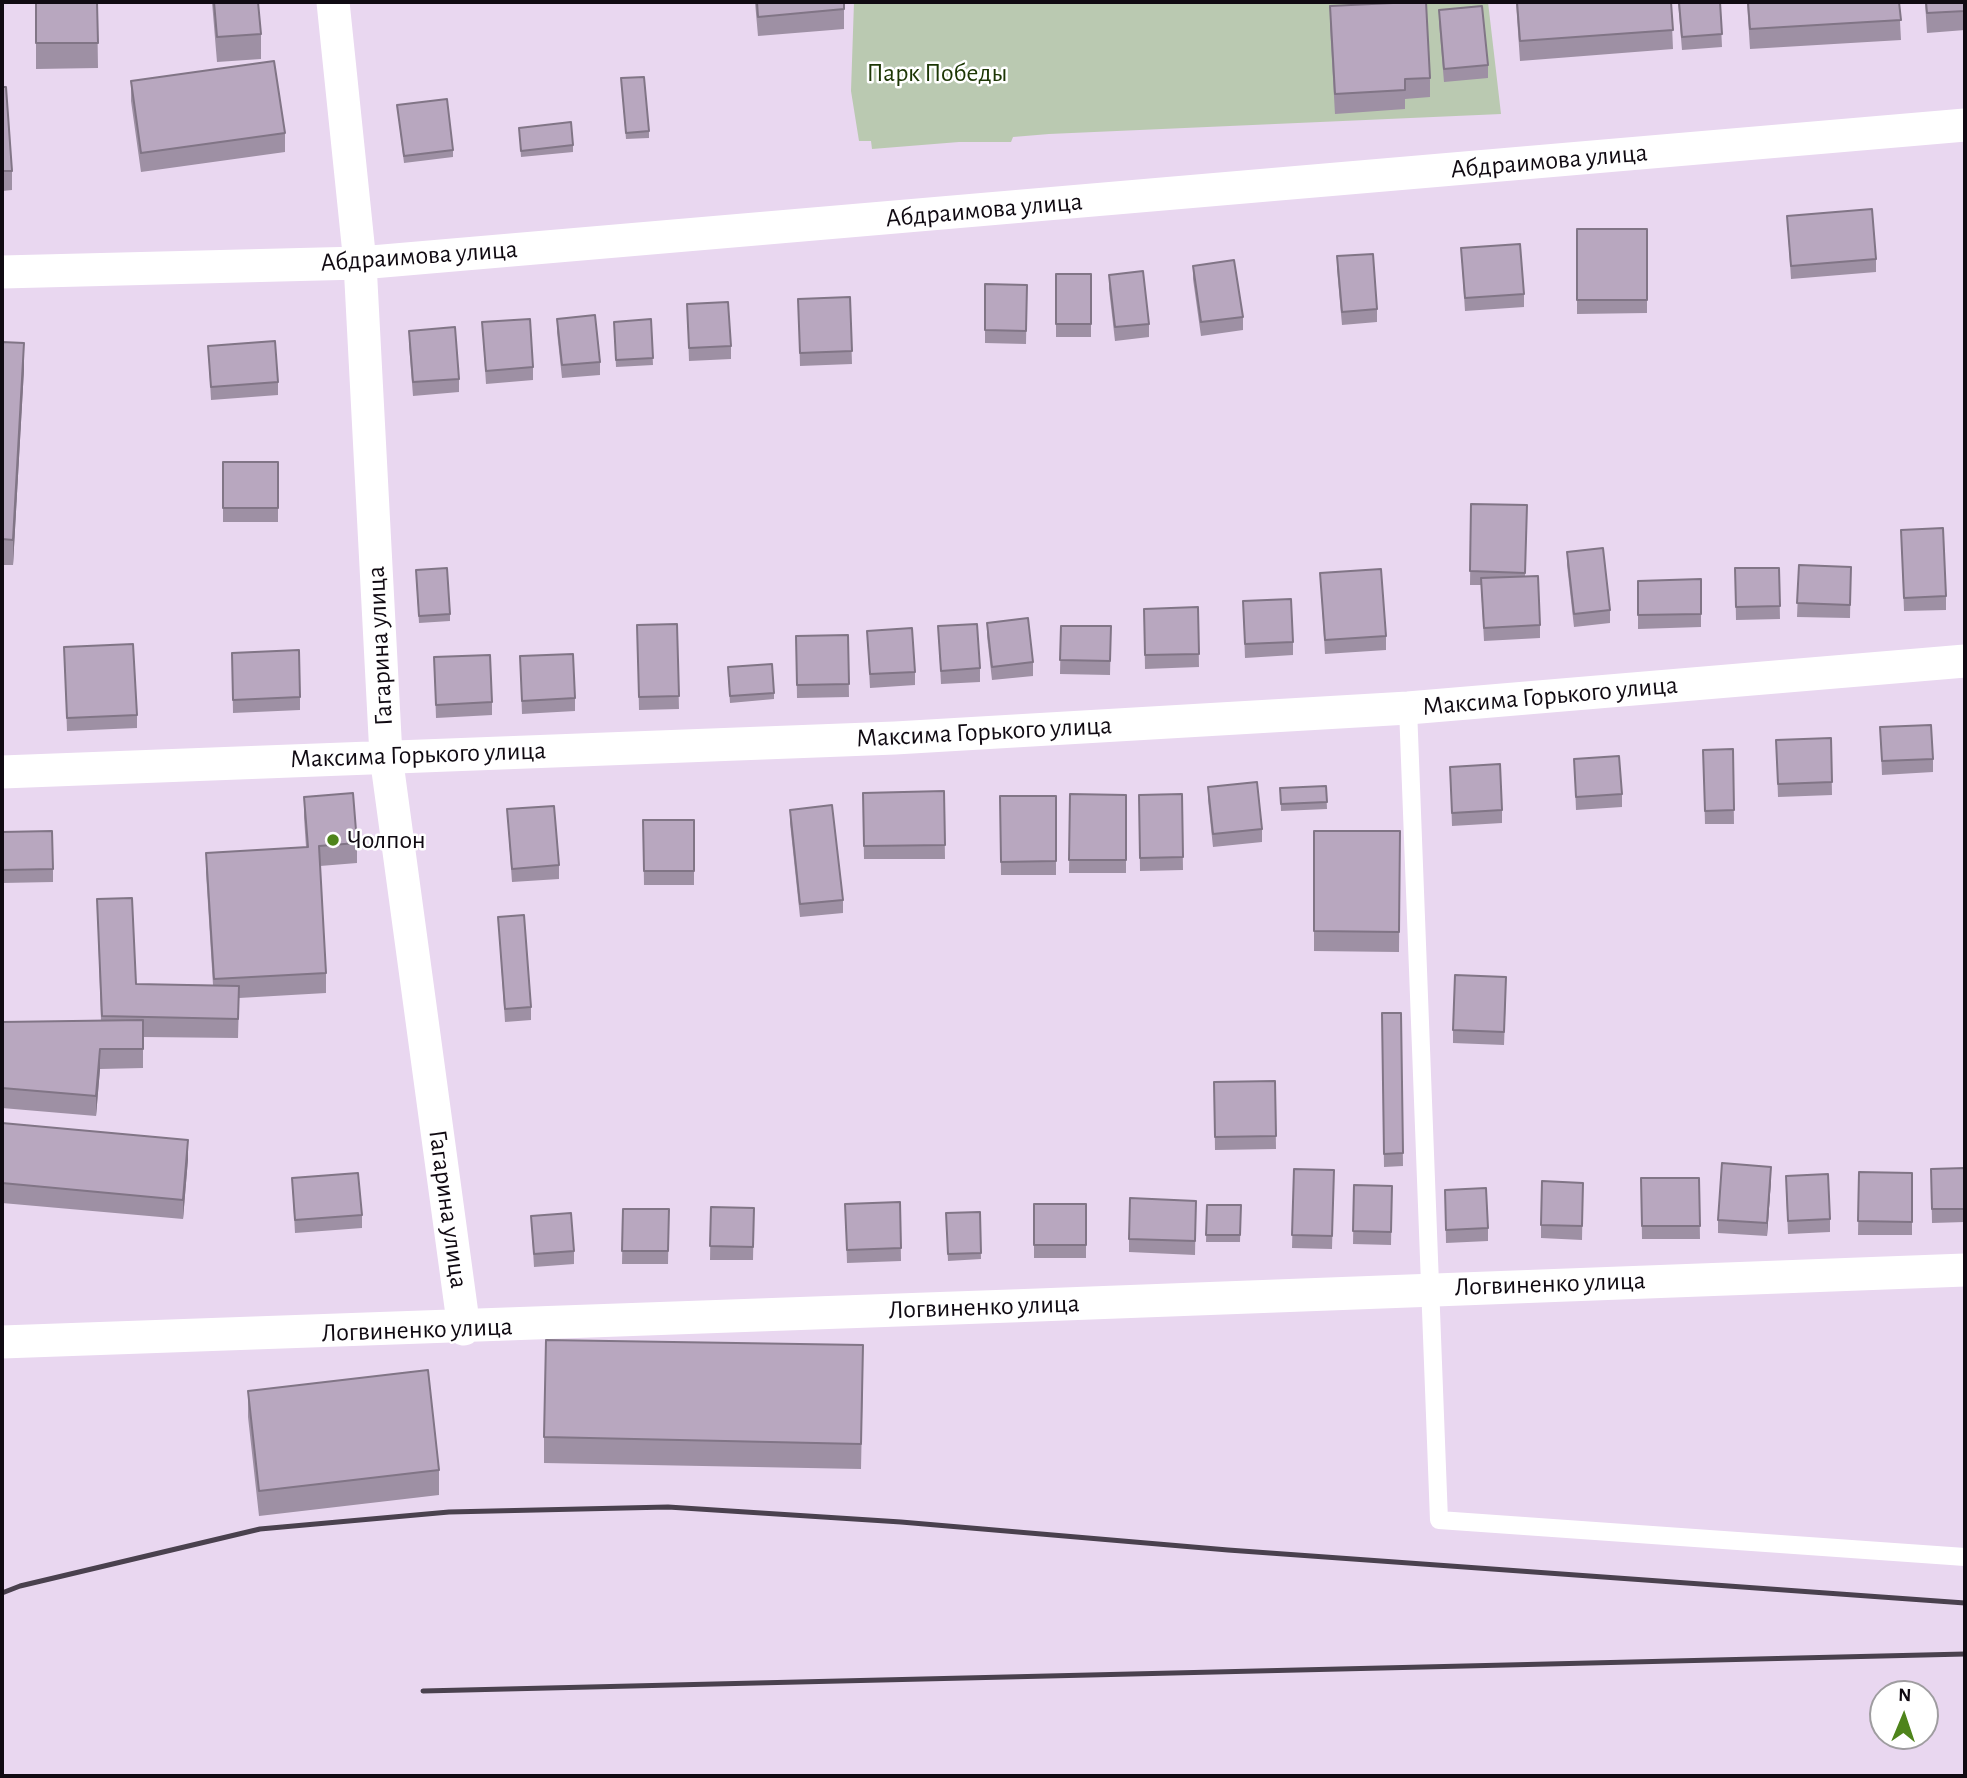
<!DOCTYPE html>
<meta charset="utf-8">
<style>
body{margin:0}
#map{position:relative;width:1967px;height:1778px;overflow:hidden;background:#e9d7f0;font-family:"Alegreya Sans",sans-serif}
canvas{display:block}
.frame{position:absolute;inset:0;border:4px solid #100a12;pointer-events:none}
.north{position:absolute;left:1869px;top:1680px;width:70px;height:70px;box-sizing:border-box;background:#fff;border:2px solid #9f9da0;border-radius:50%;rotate:2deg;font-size:19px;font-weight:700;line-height:28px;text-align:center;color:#100a12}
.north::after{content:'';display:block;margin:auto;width:24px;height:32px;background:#4e841b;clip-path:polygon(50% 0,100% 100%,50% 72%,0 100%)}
</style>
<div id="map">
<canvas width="1967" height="1778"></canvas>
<div class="frame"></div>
<div class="north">N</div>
</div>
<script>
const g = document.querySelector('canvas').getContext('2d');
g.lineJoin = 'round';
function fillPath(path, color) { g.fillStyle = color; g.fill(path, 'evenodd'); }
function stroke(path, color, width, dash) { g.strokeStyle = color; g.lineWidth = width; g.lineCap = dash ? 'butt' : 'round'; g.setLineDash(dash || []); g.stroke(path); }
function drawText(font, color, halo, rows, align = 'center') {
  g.font = font + ' "Alegreya Sans",sans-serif'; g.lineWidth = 5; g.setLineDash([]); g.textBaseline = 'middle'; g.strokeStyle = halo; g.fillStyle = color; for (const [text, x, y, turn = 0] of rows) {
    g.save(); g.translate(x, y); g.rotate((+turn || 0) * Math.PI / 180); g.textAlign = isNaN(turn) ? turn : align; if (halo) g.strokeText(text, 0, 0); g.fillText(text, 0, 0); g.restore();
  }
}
fillPath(new Path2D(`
 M854,2H1488L1501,114L1049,134L1013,137L1011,142H959L872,149L871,141H859L851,91Z`), '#bac9b1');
stroke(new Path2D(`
 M1408,708L1439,1520L1965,1557`), '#fff', 18);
stroke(new Path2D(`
 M333,2L360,263L386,756L464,1329
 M2,272L360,263L1965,125
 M2,772L895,738L1408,708L1965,661
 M2,1342C656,1323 1311,1292 1965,1270`), '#fff', 33);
stroke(new Path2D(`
 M2,1593L20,1586L260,1529L449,1512L668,1507L901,1522L1228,1550L1965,1603
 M423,1691L1965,1654`), '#4a414e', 5);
fillPath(new Path2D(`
 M36,2H97L98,68L36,69Z
 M212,2H258L261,34V59L217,62Z
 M755,2H844V29L758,36Z
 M1516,2H1671L1673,49L1520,61Z
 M1678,2H1720L1722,47L1682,50Z
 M1747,2H1899L1901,40L1750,49Z
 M1925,2H1965V30L1927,33Z
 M1330,6L1430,78V97L1405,99V109L1335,114L1330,26Z
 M1439,10L1488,65V78L1444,82L1439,23Z
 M621,78L649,131V138L626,139Z
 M131,81L285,133V152L141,172L131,101Z
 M2,87L12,171V190L2,191Z
 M397,105L453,150V157L404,163Z
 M519,128L573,145V152L521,157Z
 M1787,216L1876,259V272L1791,279Z
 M1577,229H1647V313L1577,314Z
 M1461,248L1524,294V307L1465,311Z
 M1337,256L1377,309V322L1342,325L1337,269Z
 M1193,266L1243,317V330L1201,336L1193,279Z
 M1056,274H1091V337H1056Z
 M1109,275L1149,324V337L1115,341L1109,289Z
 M985,284L1027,285L1026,344L985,343Z
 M850,297L852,364L800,366L798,299Z
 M687,304L731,346V359L689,361Z
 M557,319L600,362V375L562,378L557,332Z
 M651,319L653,365L616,367L614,322Z
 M482,322L533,367V380L486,384Z
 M409,331L459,379V392L413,396L409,344Z
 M2,342L24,369L13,565H2Z
 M208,346L278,382V395L211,400Z
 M223,462H278V522H223Z
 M1471,504L1527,505L1525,576L1540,625V638L1484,641L1481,585H1470Z
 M1901,530L1946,596V610L1904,611Z
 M1567,552L1610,610V623L1574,627L1567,565Z
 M1799,565L1851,567L1850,618L1797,617Z
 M1735,568H1779L1780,619L1736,620Z
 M1320,573L1386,636V650L1325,654Z
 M416,576L450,614V621L419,623Z
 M1701,579V627L1638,629V581Z
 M1243,601L1293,642V655L1245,658Z
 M1198,607L1199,667L1145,669L1144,609Z
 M987,623L1033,662V676L992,680L987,636Z
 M677,624L679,709L639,710L637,625Z
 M938,626L980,668V682L941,684Z
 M1061,626H1111L1110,675L1060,674Z
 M867,631L915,672V685L870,688Z
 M848,635L849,697L797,698L796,636Z
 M64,647L137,715V728L67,731Z
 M232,653L300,697V710L233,713Z
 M520,656L575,698V711L522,714Z
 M434,657L492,702V715L436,718Z
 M728,674L774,693V699L730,703Z
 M1880,727L1933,759V772L1882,775Z
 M1831,738L1832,795L1778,797L1776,740Z
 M1733,749L1734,824H1705L1703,750Z
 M1574,759L1622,794V807L1576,810Z
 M1450,767L1502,810V823L1452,826Z
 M1326,786L1327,809L1281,811L1280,788Z
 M1208,787L1262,829V842L1213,847L1208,800Z
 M944,791L945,859H864L863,793Z
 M1070,794L1126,795V873H1069Z
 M1182,794L1183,870L1140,871L1139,795Z
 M1000,796H1056V875H1001Z
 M304,797L357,843V863L320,866L326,973V993L239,998L238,1038L143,1037V1068L100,1069L96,1116L2,1108V1022L101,1021L97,899L136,984L213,985L206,872V853L306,847L304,817Z
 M507,809L559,865V879L512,882Z
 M790,810L843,900V913L800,917L790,823Z
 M643,820H694V885H644Z
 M1314,831H1400L1399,952L1314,951Z
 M2,832L53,869V882L2,883Z
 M498,917L531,1007V1020L505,1022Z
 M1506,990L1504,1045L1453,1043V1030Z
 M1382,1013H1401L1403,1166L1384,1167Z
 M1275,1081L1276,1149L1215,1150L1214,1082Z
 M2,1123L188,1159L183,1219L2,1203Z
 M1965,1168V1222L1932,1223L1931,1169Z
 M1294,1169L1334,1170L1332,1249L1292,1248Z
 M1859,1172L1912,1173V1235H1858Z
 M292,1178L362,1215V1228L295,1233Z
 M1641,1178H1699L1700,1239H1642Z
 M1771,1180L1767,1236L1718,1233V1220Z
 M1583,1183L1582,1240L1541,1238V1225Z
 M1354,1185L1392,1186L1391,1245L1353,1244Z
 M1786,1189L1830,1219V1232L1788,1234Z
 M1445,1190L1488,1228V1241L1446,1243Z
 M1196,1201L1195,1255L1129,1252V1239Z
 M900,1202L901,1261L847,1263L845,1204Z
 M1034,1204H1086V1258H1034Z
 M1207,1205H1241L1240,1242H1206Z
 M711,1207L754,1208L753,1260H710Z
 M623,1209H669L668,1264H622Z
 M980,1212L981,1259L948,1261L946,1213Z
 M531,1216L574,1251V1264L534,1267Z
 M863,1371L861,1469L544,1463V1437Z
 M248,1391L439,1470V1495L259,1516L248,1417Z`), '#9e90a4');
fillPath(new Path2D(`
 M24,343V369L13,565V540Z
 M100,1049V1069L96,1116V1096Z
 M188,1140V1159L183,1219V1200Z
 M1771,1167V1180L1767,1236V1223Z`), '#817586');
const building = new Path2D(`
 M36,2H97L98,43H36Z
 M214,2H258L261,34L217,37Z
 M757,2H844V9L758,17Z
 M1414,2H1426L1430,78L1405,79V90L1335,94L1330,6Z
 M1517,2H1671L1673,30L1520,41Z
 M1679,2H1720L1722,34L1682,37Z
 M1748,2H1899L1901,20L1750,29Z
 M1926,2H1965V11L1927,13Z
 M1482,6L1488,65L1444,69L1439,10Z
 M274,61L285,133L141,153L131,81Z
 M644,77L649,131L626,133L621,78Z
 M2,87H6L12,171H2Z
 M447,99L453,150L404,156L397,105Z
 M571,122L573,145L521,151L519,128Z
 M1872,209L1876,259L1791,266L1787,216Z
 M1577,229H1647V300H1577Z
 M1520,244L1524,294L1465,298L1461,248Z
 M1373,254L1377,309L1342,312L1337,256Z
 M1234,260L1243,317L1201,322L1193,266Z
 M1143,271L1149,324L1115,327L1109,275Z
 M1056,274H1091V324H1056Z
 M985,284L1027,285L1026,331L985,330Z
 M850,297L852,351L800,353L798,299Z
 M728,302L731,346L689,348L687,304Z
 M595,315L600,362L562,365L557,319Z
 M530,319L533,367L486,371L482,322Z
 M651,319L653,358L616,360L614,322Z
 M455,327L459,379L413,382L409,331Z
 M275,341L278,382L211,387L208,346Z
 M2,342L24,343L13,540L2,539Z
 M223,462H278V508H223Z
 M1471,504L1527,505L1525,573L1470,571Z
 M1943,528L1946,596L1904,598L1901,530Z
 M1603,548L1610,610L1574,614L1567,552Z
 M1799,565L1851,567L1850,605L1797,603Z
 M447,568L450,614L419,616L416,570Z
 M1735,568H1779L1780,606L1736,607Z
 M1381,569L1386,636L1325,640L1320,573Z
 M1538,576L1540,625L1484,628L1481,578Z
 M1701,579V614L1638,615V581Z
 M1291,599L1293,642L1245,644L1243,601Z
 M1198,607L1199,654L1145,655L1144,609Z
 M1028,618L1033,662L992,667L987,623Z
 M677,624L679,696L639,697L637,625Z
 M977,624L980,668L941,671L938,626Z
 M1061,626H1111L1110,661L1060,660Z
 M912,628L915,672L870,674L867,631Z
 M848,635L849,684L797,685L796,636Z
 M133,644L137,715L67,718L64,647Z
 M299,650L300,697L233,700L232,653Z
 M573,654L575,698L522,701L520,656Z
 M490,655L492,702L436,705L434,657Z
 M772,664L774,693L730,696L728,667Z
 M1931,725L1933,759L1882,761L1880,727Z
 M1831,738L1832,782L1778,784L1776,740Z
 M1733,749L1734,810L1705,811L1703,750Z
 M1619,756L1622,794L1576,797L1574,759Z
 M1500,764L1502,810L1452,813L1450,767Z
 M1257,782L1262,829L1213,834L1208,787Z
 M1326,786L1327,802L1281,804L1280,788Z
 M944,791L945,845L864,846L863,793Z
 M353,793L357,843L319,846L326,973L214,979L206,853L308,847L304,797Z
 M1070,794L1126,795V860H1069Z
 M1182,794L1183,857L1140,858L1139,795Z
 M1000,796H1056V861L1001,862Z
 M832,805L843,900L800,904L790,810Z
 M554,806L559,865L512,869L507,809Z
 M643,820H694V871H644Z
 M52,831L53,869L2,870V832Z
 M1314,831H1400L1399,932L1314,931Z
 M132,898L136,984L239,986L238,1019L102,1016L97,899Z
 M524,915L531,1007L505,1009L498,917Z
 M1455,975L1506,977L1504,1032L1453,1030Z
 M1382,1013H1401L1403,1153L1384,1154Z
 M143,1020V1049H100L96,1096L2,1088V1022Z
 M1275,1081L1276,1136L1215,1137L1214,1082Z
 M2,1123L188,1140L183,1200L2,1183Z
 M1722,1163L1771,1167L1767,1223L1718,1220Z
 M1965,1168V1209H1932L1931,1169Z
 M1294,1169L1334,1170L1332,1236L1292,1235Z
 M1859,1172L1912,1173V1222L1858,1221Z
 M358,1173L362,1215L295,1220L292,1178Z
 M1828,1174L1830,1219L1788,1221L1786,1176Z
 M1641,1178H1699L1700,1226H1642Z
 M1542,1181L1583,1183L1582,1226L1541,1225Z
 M1354,1185L1392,1186L1391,1232L1353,1231Z
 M1486,1188L1488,1228L1446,1230L1445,1190Z
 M1130,1198L1196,1201L1195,1241L1129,1239Z
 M900,1202L901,1248L847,1250L845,1204Z
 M1034,1204H1086V1245H1034Z
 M1207,1205H1241L1240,1235H1206Z
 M711,1207L754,1208L753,1247L710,1246Z
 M623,1209H669L668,1251H622Z
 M980,1212L981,1253L948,1254L946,1213Z
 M571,1213L574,1251L534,1254L531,1216Z
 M546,1340L863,1345L861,1444L544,1437Z
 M428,1370L439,1470L259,1491L248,1391Z`);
fillPath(building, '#b8a7bf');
stroke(building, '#817586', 2);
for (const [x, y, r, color] of [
 [333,840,7,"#4e841b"]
]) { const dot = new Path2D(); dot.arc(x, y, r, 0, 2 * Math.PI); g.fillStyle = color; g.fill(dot); stroke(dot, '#fff', 2.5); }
drawText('26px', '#1c3604', '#fff', [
 ["Парк Победы",937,73]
]);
drawText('26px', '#100a12', '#fff', [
 ["Абдраимова улица",1549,161,-5],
 ["Абдраимова улица",984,210,-5],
 ["Абдраимова улица",419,256,-4],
 ["Гагарина улица",380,646,-93],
 ["Максима Горького улица",1550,696,-5],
 ["Максима Горького улица",984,732,-3],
 ["Максима Горького улица",418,755,-2],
 ["Гагарина улица",448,1209,82],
 ["Логвиненко улица",1550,1284,-2],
 ["Логвиненко улица",984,1307,-2],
 ["Логвиненко улица",417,1330,-2]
]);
drawText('26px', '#100a12', '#fff', [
 ["Чолпон",347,840]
], 'left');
</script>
